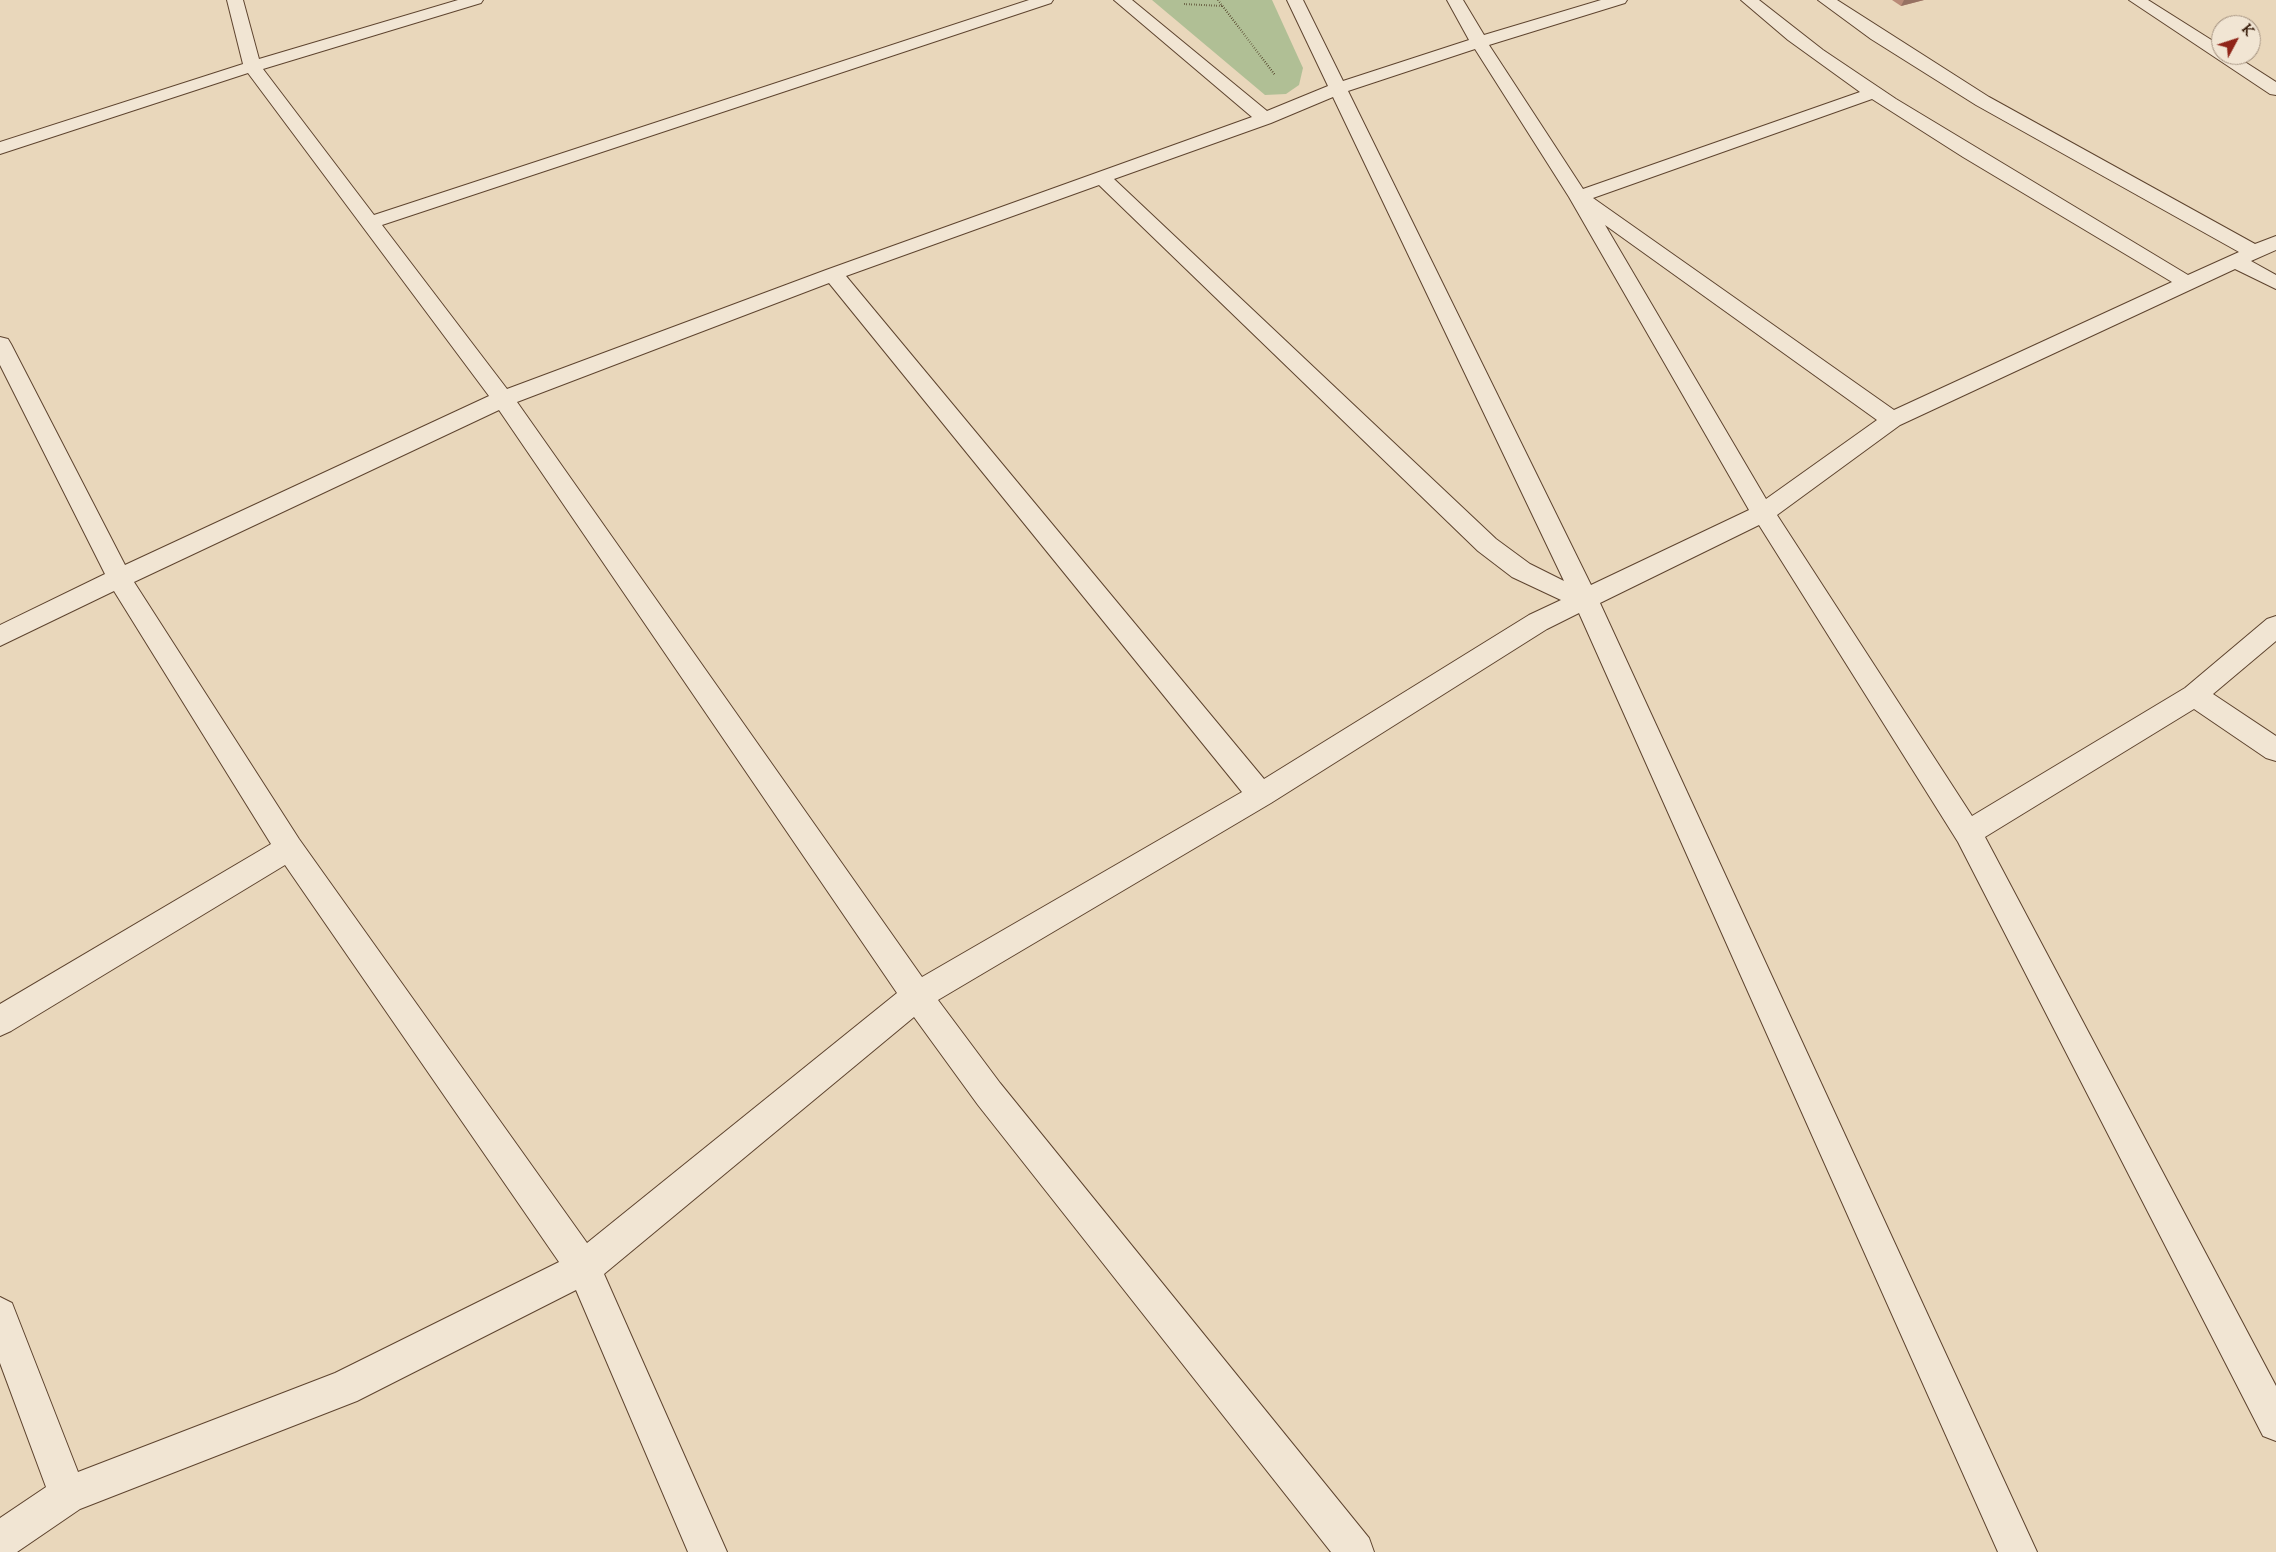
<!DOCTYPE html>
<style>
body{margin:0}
#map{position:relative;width:2276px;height:1552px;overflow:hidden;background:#e9d7bb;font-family:"Sorts Mill Goudy",serif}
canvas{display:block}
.north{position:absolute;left:2211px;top:15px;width:50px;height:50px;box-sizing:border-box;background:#f1e5d3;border:1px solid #a3917f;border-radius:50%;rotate:50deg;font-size:14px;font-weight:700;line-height:20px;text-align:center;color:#2f1300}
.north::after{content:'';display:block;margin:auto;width:18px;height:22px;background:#8f2418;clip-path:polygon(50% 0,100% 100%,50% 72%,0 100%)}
</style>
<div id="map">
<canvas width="2276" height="1552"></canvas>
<div class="north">K</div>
</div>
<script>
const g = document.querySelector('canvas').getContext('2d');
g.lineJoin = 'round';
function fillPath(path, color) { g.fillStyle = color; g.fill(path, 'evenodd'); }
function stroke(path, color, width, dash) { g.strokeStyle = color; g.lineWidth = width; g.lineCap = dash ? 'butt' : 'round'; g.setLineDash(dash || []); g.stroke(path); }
fillPath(new Path2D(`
 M1152,0H1272L1303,68L1299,85L1286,94L1265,95Z`), '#b0bf95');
const minor = new Path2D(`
 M227,0H243L259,59L458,0H483L481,3L263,69L374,215L1029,0H1053L1051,3L382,225L507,389L826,270L1252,117L1114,0H1132L1267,111L1328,86L1287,0H1303L1343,81L1469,40L1447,0H1463L1484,35L1601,0H1627L1625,3L1489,45L1583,189L1860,92L1788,40L1741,0H1759L1823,50L1896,99L2188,275L2239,252L1976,105L1871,39L1818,0H1837L1989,97L2255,244L2276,236V250L2251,261L2276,275V289L2235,269L1900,425L1777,515L1972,816L2185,688L2267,619L2276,616V641L2213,694L2276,736V761L2266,758L2194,709L1985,837L2276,1386V1441L2263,1436L1958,842L1759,525L1600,603L2037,1552H1998L1579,613L1547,629L1271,803L938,1000L1000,1083L1369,1538L1374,1552H1331L978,1105L914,1017L604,1274L727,1552H688L576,1290L357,1401L80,1509L17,1552H0V1518L46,1487L0,1363V1297L12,1303L78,1472L335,1373L559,1262L285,865L11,1031L0,1036V1004L271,844L114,591L0,646V625L105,574L0,365V337L8,339L11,344L125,565L489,396L248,73L0,154V142L243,64ZM1475,49L1569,197L1749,510L1591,585L1348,91ZM1333,97L1564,581L1530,564L1496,539L1114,179L1271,123ZM1872,99L1963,157L2172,282L1894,410L1593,198ZM1099,185L1478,551L1512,577L1561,600L1529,615L1264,779L846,276ZM1605,225L1877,420L1766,499ZM829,283L1242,792L922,977L517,402ZM499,410L897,993L587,1243L299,839L134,582Z
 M2129,0H2148L2221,46V55H2234L2276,82V95L2270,94Z`);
stroke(minor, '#5e442f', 2);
stroke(new Path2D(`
 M1218,0L1275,75
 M1184,4L1222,6`), '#2f1300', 2, [0.5, 2]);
fillPath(minor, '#f1e5d3');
fillPath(new Path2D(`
 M1892,0H1924L1901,6Z`), '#b98b78');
fillPath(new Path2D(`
 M1904,0H1924L1901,6Z`), '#967162');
</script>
